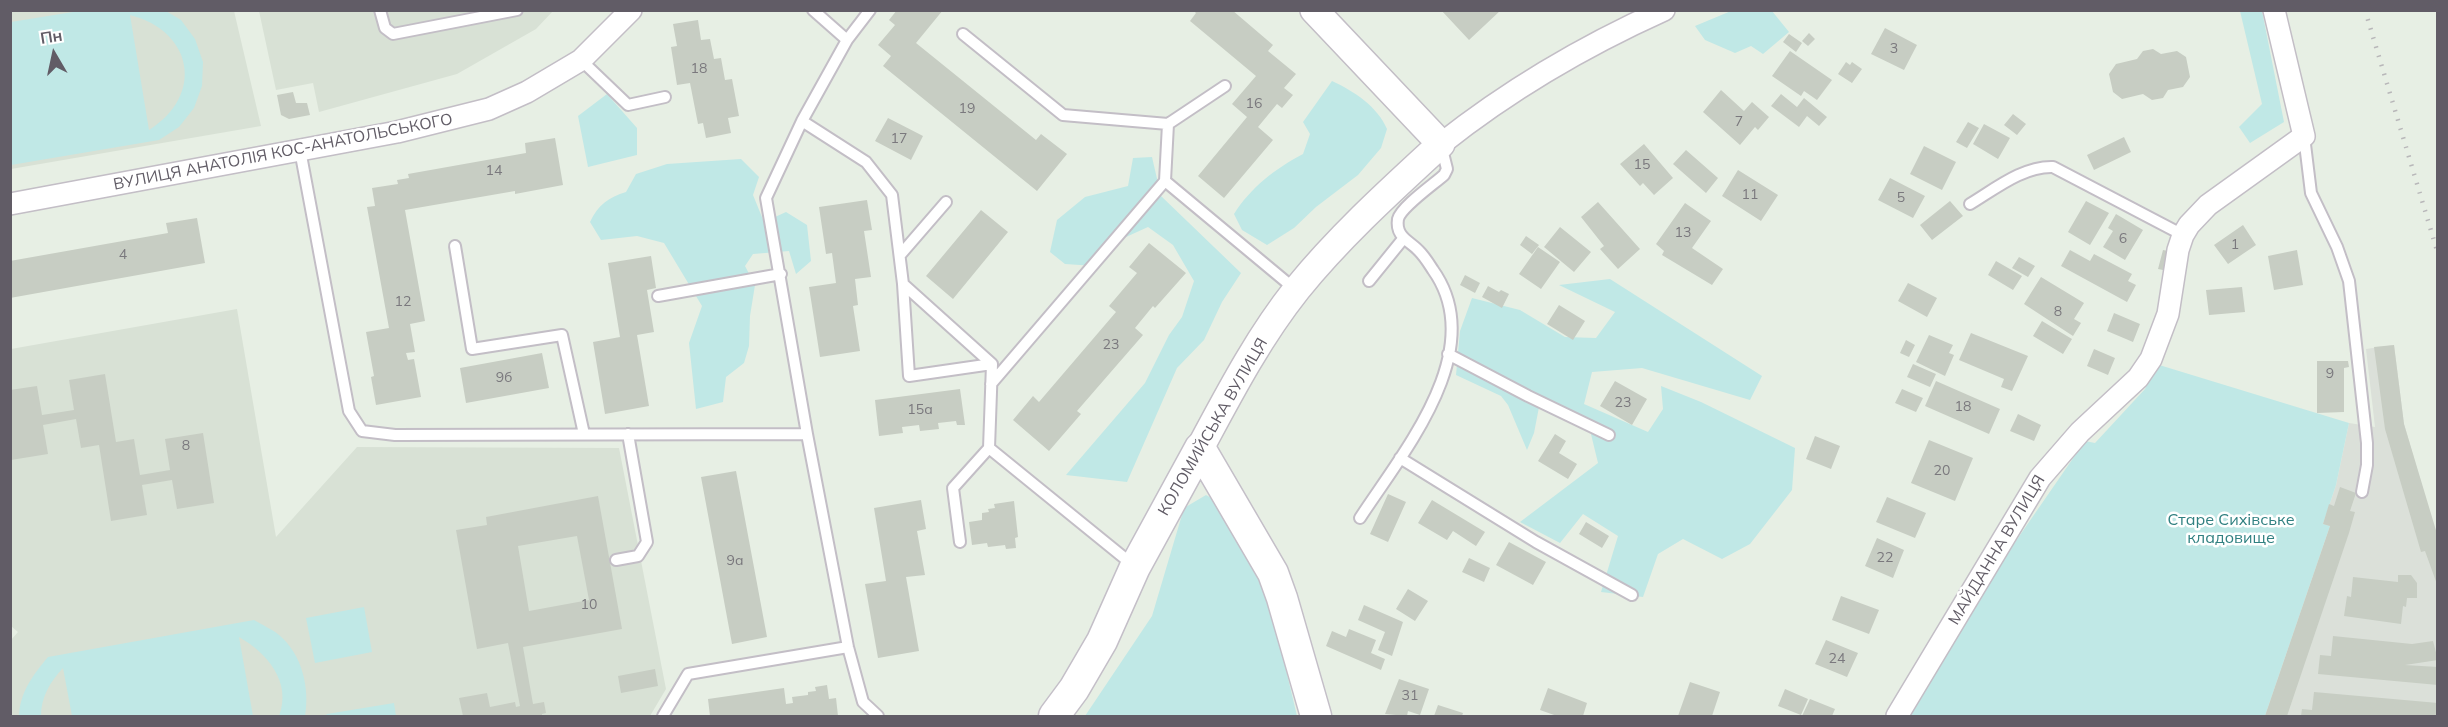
<!DOCTYPE html>
<meta charset="utf-8">
<style>
body{margin:0}
#map{position:relative;width:2448px;height:727px;overflow:hidden;background:#e7efe4;font-family:Mulish,sans-serif}
canvas{display:block}
.frame{position:absolute;inset:0;border:12px solid #615c66;pointer-events:none}
.north{position:absolute;left:24px;top:24px;width:60px;height:60px;-webkit-text-stroke:4px #fff;paint-order:stroke;rotate:351deg;font-size:16px;font-weight:700;line-height:24px;text-align:center;color:#615c66}
.north::after{content:'';display:block;margin:auto;width:21px;height:27px;background:#615c66;clip-path:polygon(50% 0,100% 100%,50% 72%,0 100%)}
</style>
<div id="map">
<canvas width="2448" height="727"></canvas>
<div class="frame"></div>
<div class="north">Пн</div>
</div>
<script>
const g = document.querySelector('canvas').getContext('2d');
g.lineJoin = 'round';
function fillPath(path, color) { g.fillStyle = color; g.fill(path, 'evenodd'); }
function stroke(path, color, width, dash) { g.strokeStyle = color; g.lineWidth = width; g.lineCap = dash ? 'butt' : 'round'; g.setLineDash(dash || []); g.stroke(path); }
function drawText(font, color, halo, rows, align = 'center') {
  g.font = font + ' Mulish,sans-serif'; g.lineWidth = 5; g.setLineDash([]); g.textBaseline = 'middle'; g.strokeStyle = halo; g.fillStyle = color; for (const [text, x, y, turn = 0] of rows) {
    g.save(); g.translate(x, y); g.rotate((+turn || 0) * Math.PI / 180); g.textAlign = isNaN(turn) ? turn : align; if (halo) g.strokeText(text, 0, 0); g.fillText(text, 0, 0); g.restore();
  }
}
fillPath(new Path2D(`
 M2394,345L2404,424L2437,537V716H2265L2330,527L2323,524L2336,485L2349,423L2375,427L2366,349Z`), '#dbe0d9');
fillPath(new Path2D(`
 M11,11H234L261,126L11,169Z
 M259,11H553L536,29L457,74L319,112L313,83L276,90Z
 M237,309L276,537L357,447L619,448L666,689L650,716H11V640L18,632L11,626V349Z`), '#d8e1d5');
fillPath(new Path2D(`
 M79,11H166L181,20L195,39L203,62L202,86L194,108L179,127L159,140L11,165V22ZM130,15C193,31 205,95 149,130Z
 M1731,11H1772L1789,32L1763,54L1751,46L1735,53L1705,40L1695,26Z
 M2240,11H2262L2284,122L2250,143L2239,127L2262,104Z
 M1332,81C1354,91 1378,107 1387,129L1381,148L1358,175L1316,207L1294,228L1267,245L1242,230L1234,214C1250,188 1276,168 1303,154L1310,134L1303,122Z
 M607,94L637,128V155L588,167L578,116Z
 M1152,157L1161,196L1241,273L1222,302L1204,340L1177,368L1127,482L1066,475L1145,383L1169,335L1182,317L1194,281L1173,245L1148,227L1126,237L1095,266L1065,264L1050,252L1057,220L1085,197L1128,186L1133,158Z
 M741,159L759,177L753,195L764,222L786,212L807,225L811,261L796,274L789,251L753,254L745,266L755,285L750,316L749,346L744,363L726,377L723,402L696,409L689,343L702,306L664,243L637,236L601,240L590,222C598,205 609,197 626,192L636,174L667,164Z
 M1610,279L1762,376L1750,400L1642,368L1592,372L1584,404L1648,432L1663,409L1661,386L1701,402L1795,448L1792,490L1750,544L1722,559L1683,539L1658,554L1643,597L1601,592L1618,536L1583,514L1560,543L1520,522L1598,463L1589,426L1568,408L1540,402L1534,433L1527,450L1508,405L1501,396L1456,375L1460,331L1472,298L1520,310L1565,337L1596,338L1615,312L1559,285Z
 M2156,364L2349,423L2336,485L2323,524L2330,526L2265,716H1905L1962,619L2085,441L2095,443L2145,389Z
 M1206,495L1224,505L1265,581L1297,716H1085L1152,616L1184,508Z
 M364,607L372,652L315,663L306,618Z
 M254,620C262,625 272,629 279,635C302,654 310,688 305,716H279C292,682 267,653 239,637L253,716H72L63,668C50,682 41,697 41,716H19C20,692 33,675 48,657Z
 M394,703L396,716H325L327,714Z`), '#c0e8e6');
fillPath(new Path2D(`
 M897,10H943L916,43L1036,140L1041,134L1067,154L1037,191L883,66L891,56L878,45L895,25L889,20Z
 M1193,10H1232L1273,45L1268,51L1296,74L1284,88L1293,95L1282,108L1277,104L1258,127L1273,140L1224,198L1198,176L1247,117L1232,104L1256,76L1190,21L1196,13Z
 M1441,10H1501L1469,40Z
 M698,20L701,40L710,39L714,59L721,58L725,80L732,79L739,116L728,118L731,133L706,138L703,123L698,124L690,83L677,85L671,47L677,46L673,24Z
 M1885,28L1917,45L1904,70L1871,54Z
 M1809,33L1815,39L1808,46L1802,41Z
 M1789,34L1802,43L1796,52L1783,42Z
 M2153,49L2161,54L2177,51L2186,57L2190,77L2183,87L2168,90L2163,98L2152,100L2143,94L2122,99L2113,92L2109,74L2116,64L2137,59L2143,51Z
 M1790,51L1832,80L1817,100L1804,91L1801,96L1772,76Z
 M1846,62L1850,65L1852,62L1862,69L1852,83L1838,74Z
 M1721,90L1744,111L1752,102L1769,117L1758,130L1755,127L1740,145L1703,112Z
 M293,92L296,103H307L310,115L289,119L281,115L277,95Z
 M1781,94L1797,107L1804,98L1827,117L1819,126L1807,116L1799,127L1771,106Z
 M2013,114L2026,124L2017,135L2004,125Z
 M888,118L923,136L911,160L875,141Z
 M1968,122L1979,128L1967,148L1956,142Z
 M1984,124L2010,138L1998,159L1973,144Z
 M2124,137L2131,152L2094,170L2087,155Z
 M555,138L563,185L515,194V191L405,210L425,321L410,324L415,352L406,353L408,360L414,359L421,397L376,405L371,377L374,376L366,332L389,328L367,207L375,206L372,188L398,184L397,180L409,178L408,174L526,153L525,143Z
 M1644,144L1673,178L1654,195L1643,183L1640,186L1620,164Z
 M1924,146L1956,162L1942,190L1910,174Z
 M1686,150L1718,178L1706,193L1673,164Z
 M1738,170L1778,195L1761,221L1722,196Z
 M1890,178L1925,196L1913,218L1878,200Z
 M867,200L872,230L864,231L871,277L855,279L858,305L853,306L860,351L820,357L809,287L836,283L832,253L826,254L819,207Z
 M1950,201L1963,216L1932,240L1920,225Z
 M2086,201L2109,213L2090,245L2068,232Z
 M1598,202L1640,249L1618,269L1600,249L1604,246L1581,217Z
 M1685,203L1711,221L1692,248L1723,269L1712,285L1662,255L1664,251L1656,244Z
 M981,210L1008,232L953,299L926,276Z
 M2116,214L2143,230L2125,260L2103,247L2113,231L2108,228Z
 M197,218L205,263L10,298V261L168,233L166,223Z
 M2243,225L2256,245L2228,264L2214,245Z
 M1560,227L1591,252L1574,272L1544,247Z
 M1526,236L1539,245L1532,254L1520,245Z
 M1149,243L1186,273L1155,308L1153,306L1135,328L1143,335L1077,411L1081,414L1049,451L1013,420L1033,396L1039,402L1116,312L1109,306L1137,273L1129,267Z
 M1538,247L1560,262L1541,289L1519,274Z
 M2070,250L2090,261L2094,254L2132,274L2128,281L2136,285L2127,302L2061,266Z
 M2163,250L2173,252L2168,271L2158,269Z
 M2297,250L2303,285L2274,290L2268,256Z
 M651,256L656,288L647,290L654,332L637,335L649,406L605,414L593,342L620,337L608,263Z
 M2019,257L2035,266L2028,277L2012,268Z
 M1996,261L2022,276L2013,290L1988,275Z
 M1465,275L1480,283L1475,293L1460,285Z
 M2041,277L2084,303L2074,319L2081,323L2073,336L2024,304Z
 M1908,283L1937,298L1927,317L1898,301Z
 M1488,286L1499,292L1501,290L1509,294L1502,308L1482,297Z
 M2242,287L2245,312L2209,315L2206,290Z
 M1559,305L1585,321L1573,340L1547,324Z
 M2114,313L2140,324L2133,342L2107,331Z
 M2042,321L2072,339L2063,354L2033,336Z
 M1971,333L2028,356L2012,391L2001,387L2004,379L1959,360Z
 M1929,335L1953,345L1949,353L1954,355L1945,376L1916,362Z
 M1906,340L1915,345L1909,357L1900,353Z
 M2394,345L2404,424L2438,537V587L2425,551L2421,552L2385,429L2374,347Z
 M2094,349L2115,358L2108,375L2087,366Z
 M542,353L549,388L466,403L460,368Z
 M2317,361H2348L2349,367L2344,368V412L2317,413Z
 M1913,364L1936,374L1930,387L1907,377Z
 M105,374L116,442L134,439L140,475L170,470L165,439L203,433L214,503L177,509L172,480L142,485L147,515L111,521L99,445L81,448L76,419L43,425L48,454L11,460L10,390L37,386L42,415L74,410L69,380Z
 M1615,381L1647,399L1632,425L1600,406Z
 M1936,381L2000,409L1989,434L1925,406Z
 M960,389L965,425H957L956,421L938,423L939,429L920,431L919,425L902,427L903,433L879,436L875,400Z
 M1902,389L1923,398L1916,412L1895,403Z
 M2018,414L2041,425L2034,441L2010,431Z
 M1555,434L1566,441L1559,453L1577,464L1568,479L1538,461Z
 M1815,436L1840,446L1831,469L1806,459Z
 M1929,440L1973,458L1955,501L1911,483Z
 M736,471L767,637L732,644L701,477Z
 M2340,487L2356,493L2350,511L2355,512L2349,533L2287,716H2265L2330,526L2323,524L2329,504L2334,506Z
 M1388,494L1406,502L1388,542L1370,534Z
 M598,496L622,629L523,647L533,704L544,702L546,713L542,714V716H463L459,698L487,693L490,707L515,702L516,707L520,706L508,643L477,649L456,530L487,525L486,517ZM577,536L589,600L529,611L518,546Z
 M1887,497L1926,513L1915,538L1876,522Z
 M921,500L926,529L917,531L925,575L906,577L919,651L878,658L865,584L886,581L874,508Z
 M1432,500L1485,532L1476,546L1453,531L1447,540L1418,523Z
 M1014,501L1018,537L1015,538L1016,548L1006,549L1005,545L988,547L987,543L972,545L969,522L982,520V513L989,512L988,509L995,508L994,504Z
 M1586,522L1609,536L1602,548L1579,534Z
 M1877,538L1904,550L1893,578L1865,566Z
 M1509,542L1546,562L1533,585L1496,565Z
 M1469,558L1490,568L1484,582L1462,572Z
 M2398,575H2411L2417,583V598H2407L2406,607L2403,606L2401,624L2344,616L2347,596L2351,597L2353,577L2398,582Z
 M1408,589L1428,601L1415,621L1396,609Z
 M1841,596L1879,610L1869,634L1832,620Z
 M1364,605L1403,622L1392,656L1378,650L1385,632L1358,620Z
 M1349,629L1376,640L1371,653L1385,659L1381,670L1326,646L1332,631L1346,637Z
 M2333,636L2412,644L2433,641L2438,660L2405,665L2438,667V685L2318,674L2320,655L2331,656Z
 M1826,640L1858,653L1847,677L1815,664Z
 M655,669L658,686L621,693L618,676Z
 M1399,679L1429,689L1420,715L1408,711L1407,716L1385,714Z
 M1690,682L1720,692L1712,716H1678Z
 M827,685L829,699L836,698L838,716H710L708,699L784,688L786,704L793,703L792,697L808,695V692L816,691L815,687Z
 M1548,688L1587,703L1583,716H1557L1540,710Z
 M1785,689L1808,699L1801,715L1778,706Z
 M2314,692L2438,703V716H2301L2302,709L2312,710Z
 M1810,699L1835,709L1832,716H1802Z
 M1438,705L1463,713L1462,716H1434Z`), '#c7cdc3');
const service = new Path2D(`
 M380,10L385,28L393,34L517,10
 M813,10L847,40L802,121L766,198L807,434L848,647L863,702L878,716
 M963,34L1063,115L1168,124L1165,181L1296,290
 M847,40L870,10
 M581,60L628,105L665,97
 M802,121L866,162L892,195L903,284L992,364L989,448L1133,565
 M1168,124L1225,86
 M2304,136L2311,193L2337,247L2349,281L2367,443V465L2362,492
 M300,150L349,411L362,431L395,435L807,434
 M1970,204C1995,189 2023,166 2053,167L2183,235
 M455,246L472,349L562,335L584,434
 M901,254L946,202
 M1369,281L1403,239
 M903,284L909,376L992,364
 M658,296L781,274
 M1448,354L1528,396L1609,435
 M991,384L1165,181
 M1400,458L1536,542L1632,595
 M1360,518C1403,452 1490,350 1433,270C1429,264 1425,257 1419,251C1410,241 1395,237 1398,219C1401,207 1434,184 1444,175L1447,169L1444,157L1436,149
 M960,542L953,488L989,448
 M616,560L638,556L647,542L628,434
 M663,716L688,674L848,647`);
const minor = new Path2D(`
 M1441,144C1509,90 1584,46 1664,10
 M10,204L397,132L489,109L527,92L581,60L631,10
 M1897,716L2040,478L2080,432L2138,378L2151,359L2168,314L2178,250L2183,235L2189,225L2208,205L2304,136L2274,10`);
const tertiary = new Path2D(`
 M1200,448C1229,394 1258,338 1297,289C1340,236 1391,190 1441,144L1314,10`);
const secondary = new Path2D(`
 M1200,448L1273,573L1282,598L1316,716
 M1054,716L1074,689L1102,641L1135,567L1200,448`);
stroke(service, '#c3bec6', 14);
stroke(minor, '#c3bec6', 24);
stroke(tertiary, '#c3bec6', 30);
stroke(secondary, '#c4bfc8', 33);
stroke(service, '#fff', 10);
stroke(minor, '#fff', 21);
stroke(tertiary, '#fff', 27);
stroke(secondary, '#fff', 30);
stroke(new Path2D(`
 M2365,10L2438,254`), '#b8b7b9', 4.5, [1.5, 8]);
drawText('14px', '#7a787d', null, [
 ["3",1894,49],
 ["18",699,69],
 ["16",1254,104],
 ["19",967,109],
 ["7",1739,122],
 ["17",899,139],
 ["15",1642,165],
 ["14",494,171],
 ["11",1750,195],
 ["5",1901,198],
 ["13",1683,233],
 ["6",2123,239],
 ["1",2235,245],
 ["4",123,255],
 ["12",403,302],
 ["8",2058,312],
 ["23",1111,345],
 ["9",2330,374],
 ["9б",504,378],
 ["23",1623,403],
 ["18",1963,407],
 ["15а",920,410],
 ["8",186,446],
 ["20",1942,471],
 ["22",1885,558],
 ["9а",735,561],
 ["10",589,605],
 ["24",1837,659],
 ["31",1410,696]
]);
drawText('16px', '#615c66', '#fff', [
 ["ВУЛИЦЯ АНАТОЛІЯ КОС-АНАТОЛЬСЬКОГО",283,152,-11],
 ["КОЛОМИЙСЬКА ВУЛИЦЯ",1213,427,-60],
 ["МАЙДАННА ВУЛИЦЯ",1997,550,-59]
]);
drawText('16px', '#308081', '#fff', [
 ["Старе Сихівське",2231,520],
 ["кладовище",2231,538]
]);
</script>
